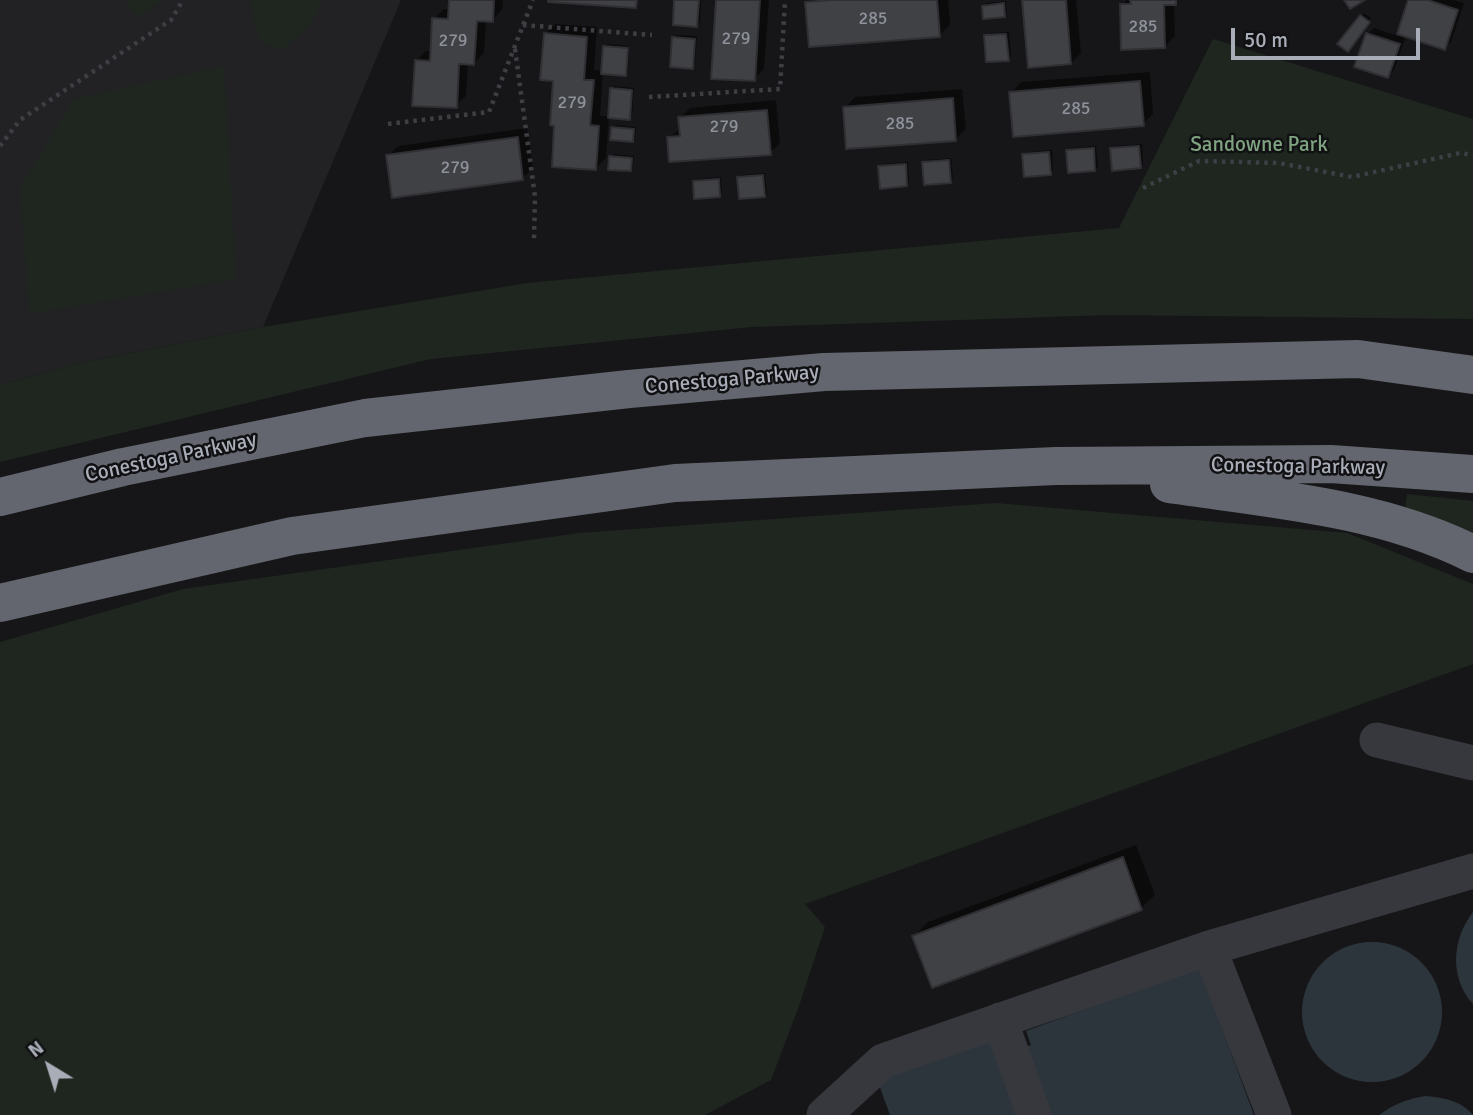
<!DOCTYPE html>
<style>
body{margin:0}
#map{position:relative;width:1473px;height:1115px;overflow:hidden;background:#161618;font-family:Signika,sans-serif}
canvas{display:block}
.north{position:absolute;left:14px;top:1031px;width:70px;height:70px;-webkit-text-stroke:5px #111113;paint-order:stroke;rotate:322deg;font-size:19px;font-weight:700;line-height:28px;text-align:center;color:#a8adb8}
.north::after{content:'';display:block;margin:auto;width:24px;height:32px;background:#a8adb8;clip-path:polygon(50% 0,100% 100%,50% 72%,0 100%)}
.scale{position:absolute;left:1231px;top:28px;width:189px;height:32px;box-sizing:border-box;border:4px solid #a8adb8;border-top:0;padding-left:9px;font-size:21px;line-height:24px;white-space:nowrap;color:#a8adb8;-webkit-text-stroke:5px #111113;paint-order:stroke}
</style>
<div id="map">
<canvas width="1473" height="1115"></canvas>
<div class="north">N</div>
<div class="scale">50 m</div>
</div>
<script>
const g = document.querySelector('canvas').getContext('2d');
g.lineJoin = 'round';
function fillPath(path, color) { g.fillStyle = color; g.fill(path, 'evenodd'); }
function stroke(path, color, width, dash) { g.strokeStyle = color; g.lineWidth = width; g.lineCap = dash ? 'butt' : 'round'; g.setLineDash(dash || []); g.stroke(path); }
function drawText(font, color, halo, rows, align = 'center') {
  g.font = font + ' Signika,sans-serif'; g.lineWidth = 5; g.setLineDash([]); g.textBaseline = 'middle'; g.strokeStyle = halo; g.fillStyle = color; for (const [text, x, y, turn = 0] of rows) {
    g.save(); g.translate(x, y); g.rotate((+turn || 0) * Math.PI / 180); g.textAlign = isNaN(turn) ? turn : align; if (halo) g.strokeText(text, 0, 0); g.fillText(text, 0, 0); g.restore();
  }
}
fillPath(new Path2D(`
 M0,0H401L263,327L79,363L0,385Z`), '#222225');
fillPath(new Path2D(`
 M125,0H163L137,17Z
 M252,0H319C323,19 294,38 282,50C253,43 257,30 251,5Z
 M1213,39L1473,119V319L1109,315L752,327L431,359L0,462V385L79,363L263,327L527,283L1119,228Z
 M224,66L236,279L29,314L20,188L74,99Z
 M1407,494L1473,501V533L1405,510Z
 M996,503L1347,533L1473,584V664L805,904L825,927L799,1006L771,1080L705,1115H0V642L183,589L579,533Z`), '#1e261f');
fillPath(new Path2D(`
 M1473,912V1004C1449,978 1452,939 1473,912Z
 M1302 1012a70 70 0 1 1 140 0a70 70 0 1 1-140 0Z
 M1199,967L1254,1115H890L875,1074L994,1030L1004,1055L1031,1045L1026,1031Z
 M1425,1096C1442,1097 1462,1101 1473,1115H1379C1394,1104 1407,1099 1425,1096Z`), '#2c353c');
fillPath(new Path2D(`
 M451,0H503L502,10L492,20H486L484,53L474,63H468L466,96L456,106L416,61L426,51H432L434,19L444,9H450Z
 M676,0H701L700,22L697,25Z
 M718,0H769L764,69L754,79Z
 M810,0H948L950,25L940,35L807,3Z
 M1025,0H1076L1081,53L1071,63Z
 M1127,0H1178L1174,3L1175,36L1165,46L1122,5Z
 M1410,0H1453L1464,3L1451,42L1444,48L1406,36L1394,70L1388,76L1367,34L1374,28L1398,36Z
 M1006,1L1007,12L1004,15L983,6L986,3Z
 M1364,13L1371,18L1351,47L1340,43Z
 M556,24L597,27L594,70L603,71L605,47L607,44L629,46L628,71L625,74L603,73L600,116H610L612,89L614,86L634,88L632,115L629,118L609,116L606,158L596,168L555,79L545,34Z
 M1009,32L1011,56L1008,59L986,36L989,33Z
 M676,35L697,36L695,64L692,67L673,38Z
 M1150,72L1153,114L1143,124L1011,93L1021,82Z
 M962,89L966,129L956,139L845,108L855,97Z
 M776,100L780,143L770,153L668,138L681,128L680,118L690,108Z
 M616,125L636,127L635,138L633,140L613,128Z
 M527,128L533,168L523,178L388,156L398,146Z
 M1142,144L1143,164L1140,167L1112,149L1115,146Z
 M1096,146L1098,167L1095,169L1068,151L1071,148Z
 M1052,150L1053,170L1050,173L1024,154L1027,152Z
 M614,154L634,156L633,167L631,170L611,157Z
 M951,158L953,178L950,181L924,163L927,160Z
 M908,162L909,182L906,185L880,167L883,164Z
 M765,173L767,193L764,196L739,178L742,175Z
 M721,177L722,192L719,195L695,182L698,179Z
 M1136,845L1155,895L1141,908L914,936L928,922Z`), '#0007');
const building = new Path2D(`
 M449,0H494L493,22L477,21L474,65L459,64L457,108L412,106L415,60L430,61L432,18L448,19Z
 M548,0H637L636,8L548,2Z
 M674,0H699L697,27L673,25Z
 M716,0H760L755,81L711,79Z
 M831,0H937L940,37L809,47L805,2Z
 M1022,0H1066L1071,64L1028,68Z
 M1130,0H1176V5H1164L1165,48L1121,50L1120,4H1131Z
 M1344,0H1365L1350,9Z
 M1408,0H1428L1458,10L1445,50L1397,34Z
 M1004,3L1005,17L983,19L982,6Z
 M1360,15L1370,22L1348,52L1337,44Z
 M544,33L587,37L584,80H594L590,125L599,126L596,170L552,167L554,126L550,125L553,81L540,80Z
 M1366,33L1400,44L1388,78L1354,67Z
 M1006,34L1009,61L986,62L984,35Z
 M672,37L695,39L693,69L670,67Z
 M603,46L628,48L626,76L601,74Z
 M1140,81L1144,126L1013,137L1009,92Z
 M610,88L632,90L630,120L608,118Z
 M953,98L956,141L846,149L843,107Z
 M767,110L771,155L669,162L667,137L680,136L678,117Z
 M611,127L634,129L633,142L610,140Z
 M518,137L523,180L392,198L386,155Z
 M1139,146L1141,168L1112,171L1110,148Z
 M1094,148L1095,171L1068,173L1066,150Z
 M1049,152L1051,175L1024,177L1022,154Z
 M609,156L632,158L631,171L608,170Z
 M949,160L951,183L924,185L922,162Z
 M906,164L907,186L880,189L878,166Z
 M763,175L765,197L739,199L737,177Z
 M719,179L720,197L694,199L693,181Z
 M1123,857L1142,910L932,988L912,936Z`);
fillPath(building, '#404145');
stroke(building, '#303034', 2);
stroke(new Path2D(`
 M523,25L652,35
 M515,49L535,197L534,240
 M649,97L780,89L785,0
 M388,124L489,112L533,0
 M0,146L20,120L171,20L183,0
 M1143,188L1199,161L1279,163L1352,177L1460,153L1473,155`), '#3d3f44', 4.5, [3.5, 5]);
stroke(new Path2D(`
 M1377,740L1473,763
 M1209,948L1274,1115
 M1000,1020L1034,1115
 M824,1115L883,1061L1209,948L1473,871`), '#37383d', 35);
stroke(new Path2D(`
 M1169,484C1271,499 1379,507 1473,554
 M0,497L123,467L365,418L629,389L824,372L1358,359L1473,375
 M0,603L292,536L675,483L1056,466L1331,464L1473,474`), '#63666e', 38);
drawText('18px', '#8e929b', null, [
 ["285",873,19],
 ["285",1143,27],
 ["279",736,39],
 ["279",453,41],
 ["279",572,103],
 ["285",1076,109],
 ["285",900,124],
 ["279",724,127],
 ["279",455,168]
]);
drawText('21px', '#7fa381', '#111113', [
 ["Sandowne Park",1259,145]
]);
drawText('21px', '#a8adb8', '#111113', [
 ["Conestoga Parkway",732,380,-5],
 ["Conestoga Parkway",171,458,-12],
 ["Conestoga Parkway",1298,467,1]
]);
</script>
